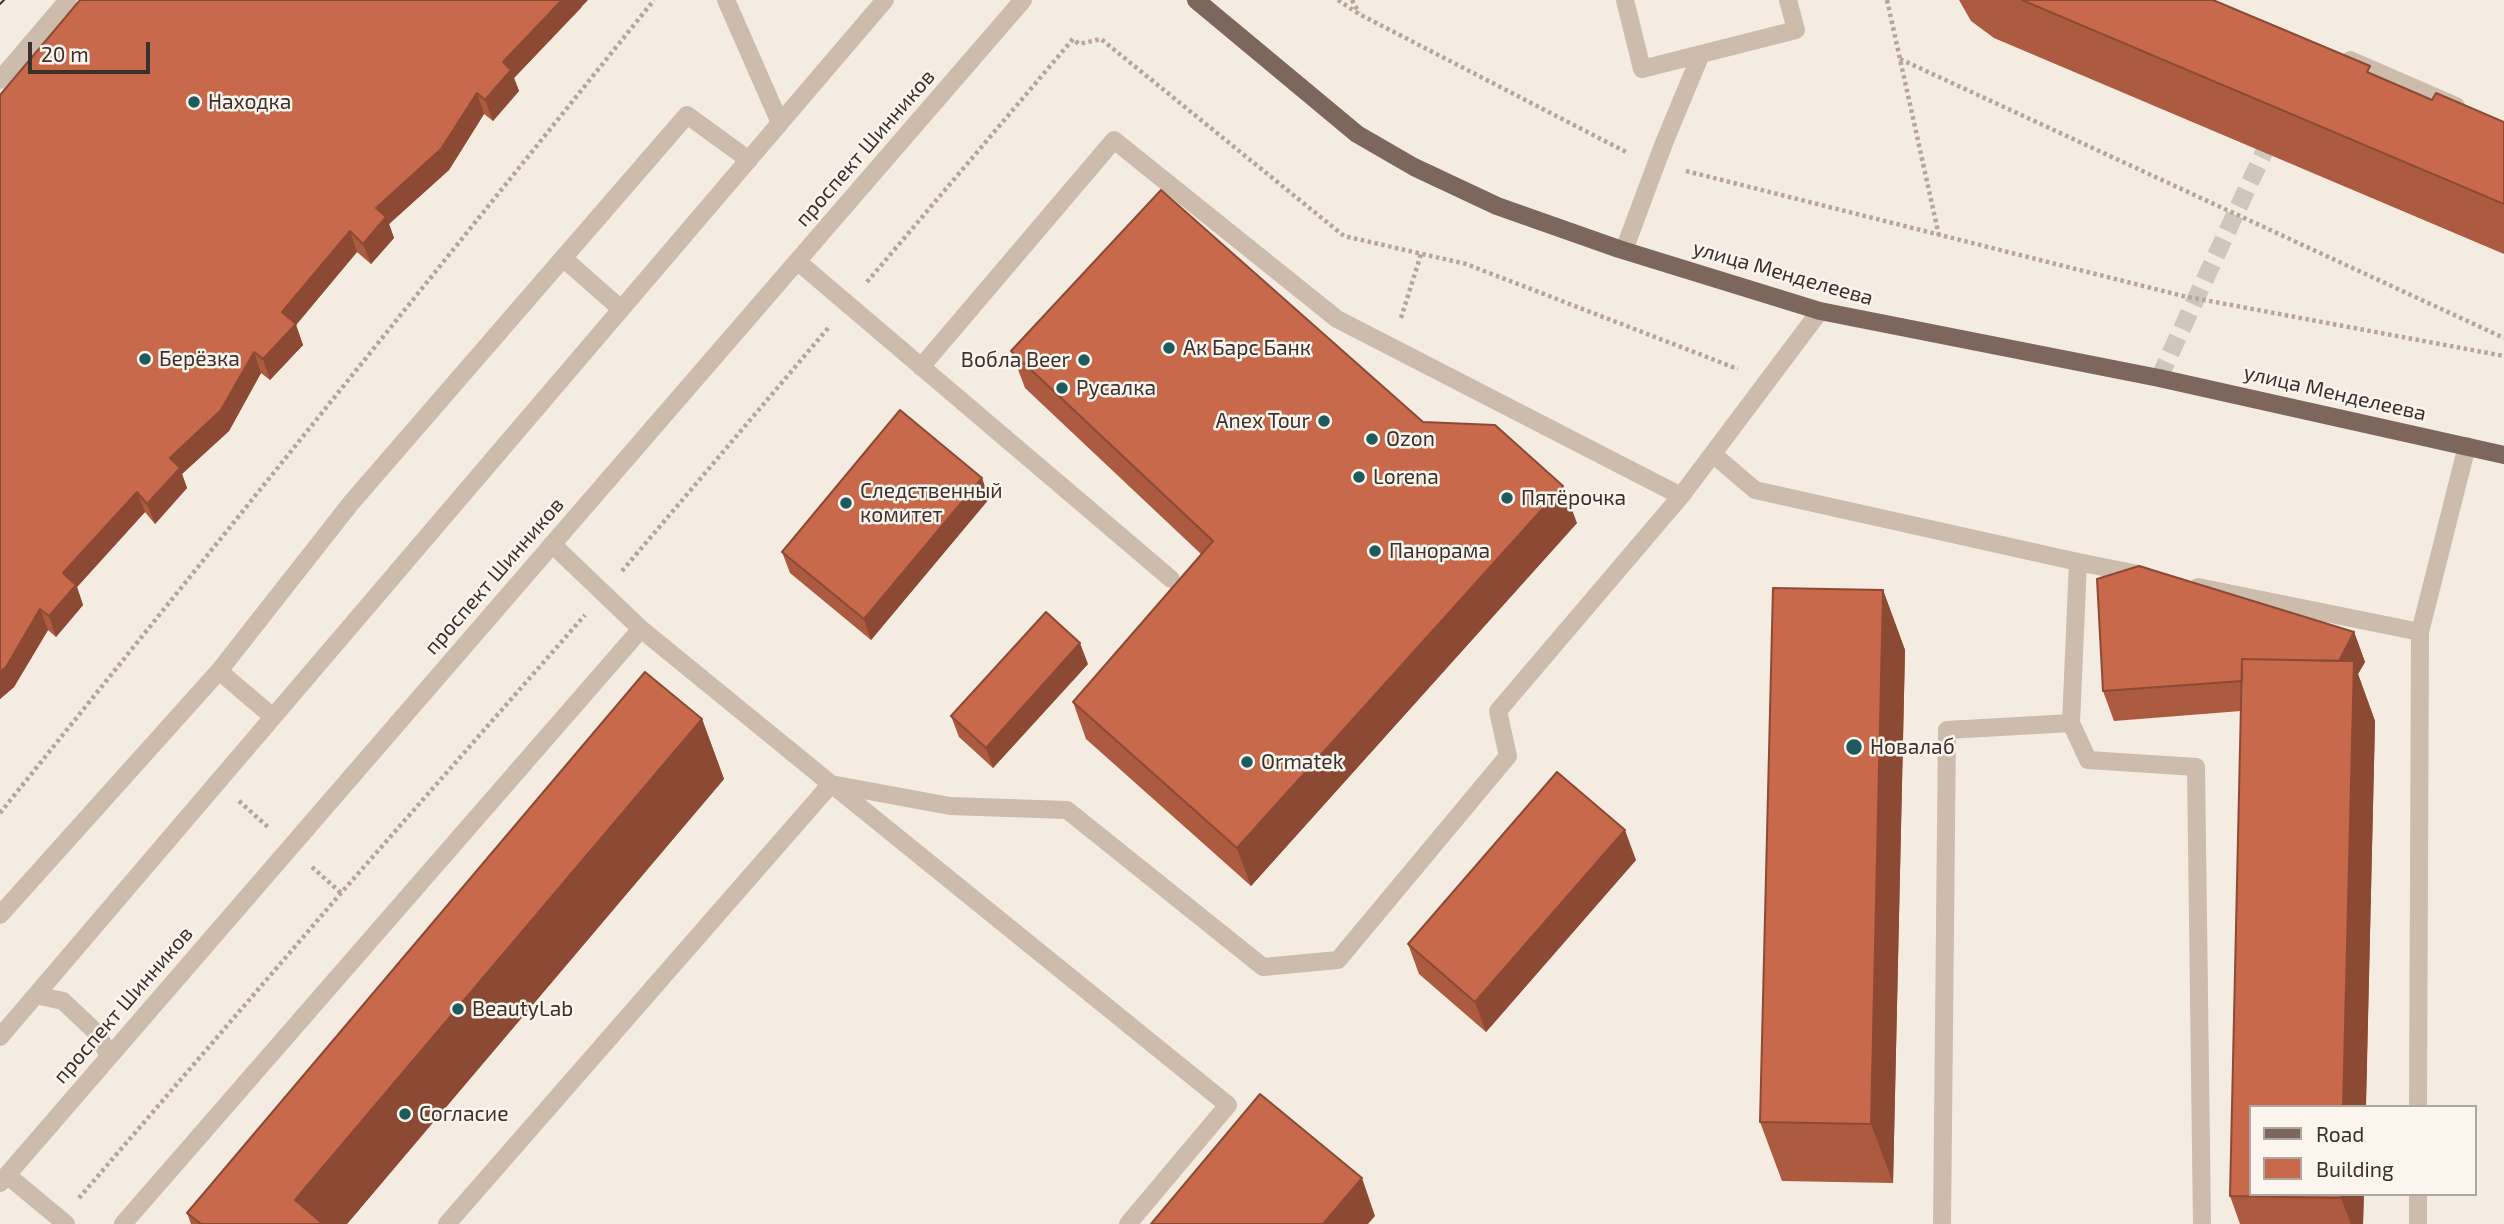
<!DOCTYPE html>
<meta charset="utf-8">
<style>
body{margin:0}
#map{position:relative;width:2504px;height:1224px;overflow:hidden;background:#f4ebe1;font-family:"Exo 2",sans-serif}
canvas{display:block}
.legend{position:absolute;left:2249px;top:1105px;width:228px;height:91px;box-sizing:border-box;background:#fbf5ee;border:2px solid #aea6a0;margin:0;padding:9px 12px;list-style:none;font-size:21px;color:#3b302b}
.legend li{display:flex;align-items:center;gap:14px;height:35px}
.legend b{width:35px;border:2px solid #aea6a0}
.scale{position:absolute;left:28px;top:42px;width:122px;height:32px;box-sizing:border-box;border:4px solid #3b302b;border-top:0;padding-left:9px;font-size:21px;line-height:24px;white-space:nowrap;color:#3b302b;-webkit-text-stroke:5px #fbf5ee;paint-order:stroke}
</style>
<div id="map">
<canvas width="2504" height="1224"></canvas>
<ul class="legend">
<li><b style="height:9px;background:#7d675c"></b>Road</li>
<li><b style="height:19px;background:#c8694b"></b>Building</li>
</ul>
<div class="scale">20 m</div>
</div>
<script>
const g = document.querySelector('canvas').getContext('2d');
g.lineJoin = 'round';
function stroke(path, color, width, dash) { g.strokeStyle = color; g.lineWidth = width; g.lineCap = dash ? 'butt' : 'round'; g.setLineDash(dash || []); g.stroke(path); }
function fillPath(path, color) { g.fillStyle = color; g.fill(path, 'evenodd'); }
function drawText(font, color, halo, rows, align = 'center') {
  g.font = font + ' "Exo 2",sans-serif'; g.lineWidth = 5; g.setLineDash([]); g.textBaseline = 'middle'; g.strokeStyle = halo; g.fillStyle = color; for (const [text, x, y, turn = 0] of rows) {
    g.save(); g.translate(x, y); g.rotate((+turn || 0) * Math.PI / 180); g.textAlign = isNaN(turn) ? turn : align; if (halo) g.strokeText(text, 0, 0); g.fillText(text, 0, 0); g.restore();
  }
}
stroke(new Path2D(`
 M2159,378L2273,133`), '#cfc6bd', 18, [18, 9]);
stroke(new Path2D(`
 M1338,0L1359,14L1628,153
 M1352,0L1359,13
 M1887,0L1939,236
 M1900,59L2504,338
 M1686,171L2183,296L2504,356
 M867,282L1073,39L1079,44L1101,39L1344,236L1466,264L1738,369
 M1401,318L1421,254
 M622,571L829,327
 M239,801L269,828
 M0,813L654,0
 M312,867L341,893
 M79,1198L341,893L585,615`), '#b9a596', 4.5, [3.5, 3.5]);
stroke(new Path2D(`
 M726,0L780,123
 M1625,0L1642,69L1796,30L1788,0
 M2350,60L2456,106
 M0,80L68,0
 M1624,250L1664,143L1701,54
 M563,258L621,309
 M797,261L1171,579
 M921,367L1114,140L1337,319L1681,496
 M1714,455L1755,490L2078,562L2071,723L2088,760L2196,767L2202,1224
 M552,544L641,629
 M2078,562L2143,575
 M2198,587L2420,632
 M273,717L219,671L351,503L687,115L749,160
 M831,784L950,806L1067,810L1263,967L1338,960L1508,756L1498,711L1681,496L1820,311
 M834,786L1228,1105L1128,1224
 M0,915L219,671
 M36,995L63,1001L98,1034L109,1057
 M0,1037L885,0
 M2418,1107L2420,632L2467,446
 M7,1175L66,1224
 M0,1183L1023,0
 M123,1224L641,629L831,784L447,1224
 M1942,1224L1947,730L2071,723
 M2418,1224V1194`), '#cdbbac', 18);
stroke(new Path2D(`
 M1196,0L1357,134L1414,167L1497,206L1619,249L1820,311L2159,378L2504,455`), '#7d675c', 18);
stroke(new Path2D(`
 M0,4L4,0`), '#3b302b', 2);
fillPath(new Path2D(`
 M1959,0H2213L2373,74L2432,100L2504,122V254L1994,38L1971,21Z
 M582,7L514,78L519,91L493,121L484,114L449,170L389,224L394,238L371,264L357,252L296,325L303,345L270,380L261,373L229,431L182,474L187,488L155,524L145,512L77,587L83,605L56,637L48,630L14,687L0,699V95Z
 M1011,351L1423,422L1577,523L1251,886L1086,739L1073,702L1201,554L1025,388Z
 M982,478L989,499L871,640L790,573L782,552Z
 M1883,590L1905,650L1893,1183L1782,1181L1760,1122Z
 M2354,632L2365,662L2358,674L2375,721L2363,1224H2240L2230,1196L2241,711L2114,721L2103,691Z
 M1088,664L993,768L959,737L951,716Z
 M702,719L724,779L347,1224H191L187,1213Z
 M1636,860L1486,1032L1419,974L1408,944Z`), '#ac5a40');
fillPath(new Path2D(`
 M562,0H588L514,78L519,91L493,121L485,100L503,62Z
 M477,93L484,114L449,170L389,224L394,238L371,264L363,244L376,208Z
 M350,231L357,252L296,325L303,345L270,380L263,359L282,312Z
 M254,352L261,373L229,431L182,474L187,488L155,524L147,504L170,458Z
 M982,478L989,499L871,640L864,619Z
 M1563,486L1577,523L1251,886L1237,848Z
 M137,492L145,512L77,587L83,605L56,637L49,616L63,573Z
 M1883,590L1905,650L1893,1183L1871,1124Z
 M40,609L48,630L14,687L0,699V672Z
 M2354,632L2365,662L2358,674L2375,721L2366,1107H2343L2333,675Z
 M1080,643L1088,664L993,768L986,748Z
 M702,719L724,779L347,1224H303L295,1200Z
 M1625,830L1636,860L1486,1032L1475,1002Z
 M1362,1178L1375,1216L1368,1224H1323Z
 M2341,1194H2364L2363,1224H2351L2341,1198Z`), '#8c4a34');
const building = new Path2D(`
 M80,0H562L503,62L511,70L485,100L477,93L441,149L376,208L386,217L363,244L350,231L282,312L296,324L263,359L254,352L221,410L170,458L180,468L147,504L137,492L63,573L76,585L49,616L40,609L6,667L0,672V95Z
 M2022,0H2213L2370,66L2367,72L2432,100L2436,93L2504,122V204Z
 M1161,190L1423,422L1495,425L1563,486L1237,848L1073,702L1213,541L1011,351Z
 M900,410L982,478L864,619L782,552Z
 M2139,566L2354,632L2339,661L2242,659V681L2103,691L2097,579Z
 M1773,588L1883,590L1871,1124L1760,1122Z
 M1046,612L1080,643L986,748L951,716Z
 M2242,659L2354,661L2343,1107H2250V1194H2341V1198L2230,1196Z
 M645,672L702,719L295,1200L323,1224H201L187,1213Z
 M1557,772L1625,830L1475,1002L1408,944Z
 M1260,1094L1362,1178L1323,1224H1151Z`);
fillPath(building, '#c8694b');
stroke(building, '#8c4a34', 2);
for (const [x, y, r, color] of [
 [194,102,7,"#1f5a5e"],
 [1169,348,7,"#1f5a5e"],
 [145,359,7,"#1f5a5e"],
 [1084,360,7,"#1f5a5e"],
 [1062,388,7,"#1f5a5e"],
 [1324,421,7,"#1f5a5e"],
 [1372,439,7,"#1f5a5e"],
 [1359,477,7,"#1f5a5e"],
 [1507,498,7,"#1f5a5e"],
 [846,503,7,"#1f5a5e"],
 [1375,551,7,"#1f5a5e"],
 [1854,747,9,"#1f5a5e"],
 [1247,762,7,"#1f5a5e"],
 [458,1009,7,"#1f5a5e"],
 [405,1114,7,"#1f5a5e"]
]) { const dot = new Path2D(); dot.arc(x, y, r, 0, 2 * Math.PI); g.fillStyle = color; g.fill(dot); stroke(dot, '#fbf5ee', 2.5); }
drawText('21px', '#3b302b', '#fbf5ee', [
 ["Находка",208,102],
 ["Ак Барс Банк",1183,348],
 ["Берёзка",159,359],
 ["Вобла Beer",1070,360,"right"],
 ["Русалка",1076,388],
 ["Anex Tour",1310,421,"right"],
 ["Ozon",1386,439],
 ["Lorena",1373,477],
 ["Следственный",860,491],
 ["комитет",860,515],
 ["Пятёрочка",1521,498],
 ["Панорама",1389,551],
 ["Новалаб",1870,747],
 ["Ormatek",1261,762],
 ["BeautyLab",472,1009],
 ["Согласие",419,1114]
], 'left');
drawText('21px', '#3b302b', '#fbf5ee', [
 ["проспект Шинников",865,148,-49],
 ["улица Менделеева",1783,273,16],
 ["улица Менделеева",2335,393,13],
 ["проспект Шинников",494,576,-49],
 ["проспект Шинников",123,1005,-49]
]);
</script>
